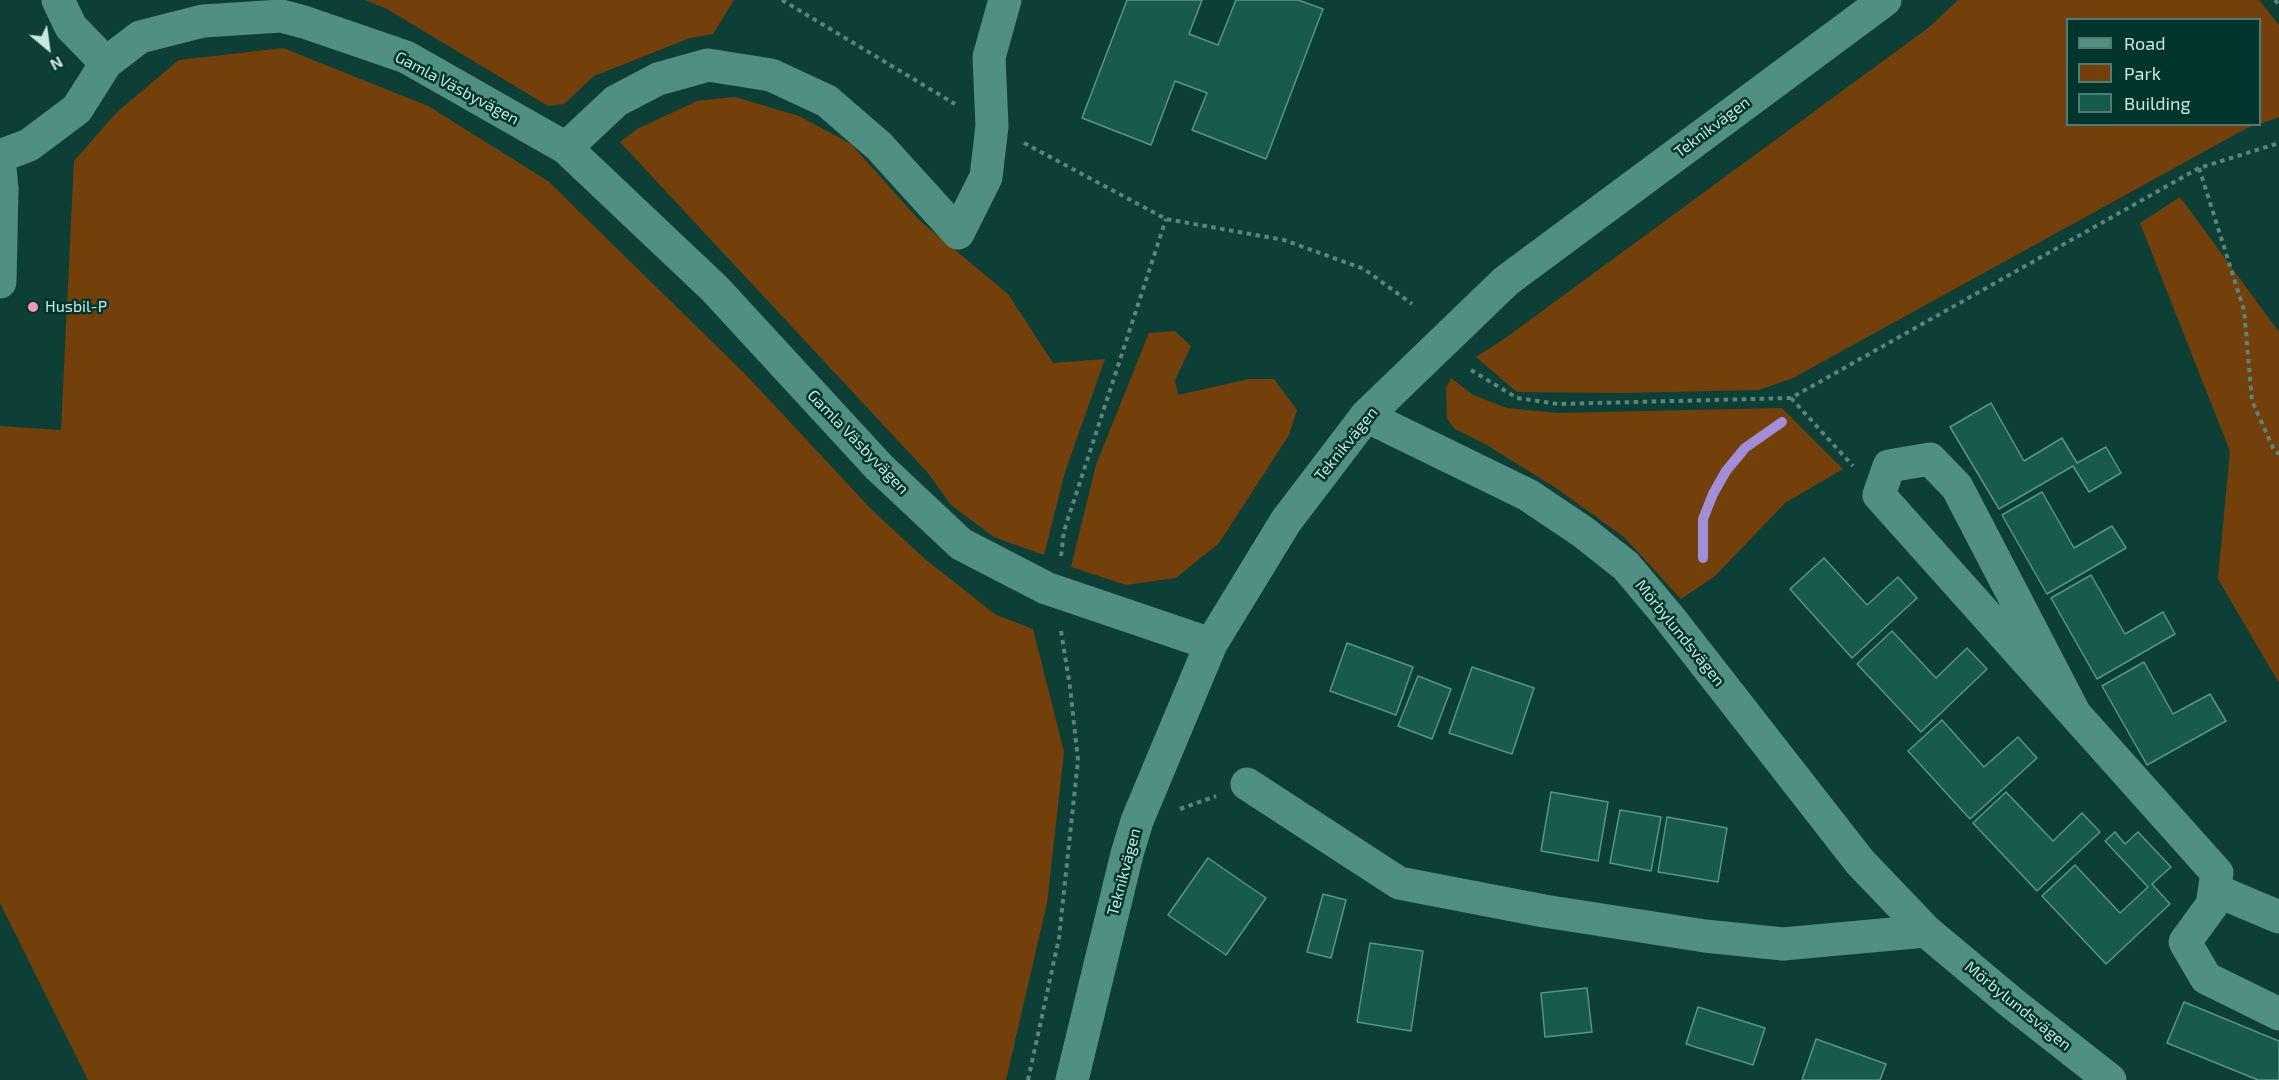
<!DOCTYPE html>
<meta charset="utf-8">
<style>
body{margin:0}
#map{position:relative;width:2279px;height:1080px;overflow:hidden;background:#0d3f37;font-family:"Exo 2",sans-serif}
canvas{display:block}
.legend{position:absolute;left:2066px;top:18px;width:195px;height:108px;box-sizing:border-box;background:#00352d;border:2px solid #507c75;margin:0;padding:8px 10px;list-style:none;font-size:18px;color:#c8e7e0}
.legend li{display:flex;align-items:center;gap:12px;height:30px}
.legend b{width:30px;border:2px solid #507c75}
.north{position:absolute;left:18px;top:18px;width:60px;height:60px;-webkit-text-stroke:4px #00352d;paint-order:stroke;rotate:151deg;font-size:16px;font-weight:700;line-height:24px;text-align:center;color:#c8e7e0}
.north::after{content:'';display:block;margin:auto;width:21px;height:27px;background:#c8e7e0;clip-path:polygon(50% 0,100% 100%,50% 72%,0 100%)}
</style>
<div id="map">
<canvas width="2279" height="1080"></canvas>
<ul class="legend">
<li><b style="height:8px;background:#518f82"></b>Road</li>
<li><b style="height:16px;background:#73400c"></b>Park</li>
<li><b style="height:16px;background:#195a4f"></b>Building</li>
</ul>
<div class="north">N</div>
</div>
<script>
const g = document.querySelector('canvas').getContext('2d');
g.lineJoin = 'round';
function fillPath(path, color) { g.fillStyle = color; g.fill(path, 'evenodd'); }
function stroke(path, color, width, dash) { g.strokeStyle = color; g.lineWidth = width; g.lineCap = dash ? 'butt' : 'round'; g.setLineDash(dash || []); g.stroke(path); }
function drawText(font, color, halo, rows, align = 'center') {
  g.font = font + ' "Exo 2",sans-serif'; g.lineWidth = 5; g.setLineDash([]); g.textBaseline = 'middle'; g.strokeStyle = halo; g.fillStyle = color; for (const [text, x, y, turn = 0] of rows) {
    g.save(); g.translate(x, y); g.rotate((+turn || 0) * Math.PI / 180); g.textAlign = isNaN(turn) ? turn : align; if (halo) g.strokeText(text, 0, 0); g.fillText(text, 0, 0); g.restore();
  }
}
fillPath(new Path2D(`
 M365,0H734L713,34L690,38L594,76L564,104L548,106L387,9Z
 M1958,0H2259L2279,25V117L2260,124V20H2068V124L2257,125L2247,128L1793,378L1759,390L1624,393L1517,392L1476,357L1504,339L1928,28Z
 M283,48L428,106L548,181L746,375L872,510L925,559L996,615L1033,629L1064,752L1047,903L1006,1080H88L0,903V426L61,430L74,161L117,112L179,60Z
 M735,97L799,116L851,144L920,221L1008,294L1053,363L1105,359L1065,472L1044,555L994,537L951,505L928,473L620,142L637,129L697,101Z
 M2180,197L2279,332V683L2218,579L2230,451L2140,223Z
 M1175,331L1191,346L1175,380L1178,395L1249,379H1274L1297,410L1289,435L1219,543L1176,578L1126,585L1071,567L1096,465L1149,333Z
 M1451,378L1473,395L1507,408L1557,413L1782,408L1843,469L1785,503L1715,576L1681,599L1624,537L1556,488L1485,444L1455,429L1447,419L1446,388Z`), '#73400c');
stroke(new Path2D(`
 M1703,558V519L1713,494L1726,471L1745,448L1782,422`), '#a28dd7', 10);
const building = new Path2D(`
 M1127,0H1202L1189,34L1218,45L1236,0H1298L1323,9L1266,159L1192,130L1207,93L1175,81L1151,145L1082,118Z
 M1991,403L2024,461L2062,438L2077,463L2106,447L2121,473L2089,492L2073,466L1999,509L1950,427Z
 M2042,492L2074,548L2112,526L2126,548L2047,594L2002,515Z
 M1824,558L1867,605L1898,577L1917,598L1852,658L1790,589Z
 M2091,575L2125,634L2163,612L2175,634L2097,679L2051,598Z
 M1892,631L1936,678L1967,648L1987,669L1921,732L1857,664Z
 M1347,643L1413,667L1396,715L1330,691Z
 M2144,662L2173,714L2210,694L2226,721L2147,765L2102,686Z
 M1472,667L1534,688L1512,754L1449,733Z
 M1418,676L1451,689L1432,739L1398,726Z
 M1942,720L1984,767L2018,737L2037,758L1970,819L1908,751Z
 M1551,792L1608,802L1598,861L1541,851Z
 M2006,792L2053,841L2082,813L2100,832L2037,891L1973,823Z
 M1620,810L1661,817L1651,871L1610,863Z
 M1667,817L1727,828L1718,882L1658,872Z
 M2115,832L2125,844L2138,832L2171,867L2152,884L2170,904L2106,964L2042,896L2075,865L2120,913L2148,887L2105,841Z
 M1208,858L1266,898L1226,955L1168,915Z
 M1323,894L1346,900L1331,958L1307,952Z
 M1370,943L1423,951L1411,1031L1357,1022Z
 M1587,988L1592,1032L1545,1037L1541,993Z
 M2184,1002L2279,1041V1080H2258L2167,1043Z
 M1698,1007L1765,1028L1753,1065L1686,1044Z
 M1816,1039L1886,1064L1880,1080H1802Z`);
fillPath(building, '#195a4f');
stroke(building, '#579588', 1.5);
stroke(new Path2D(`
 M782,0L955,104
 M2275,0L2279,5
 M1024,143L1166,219L1284,240L1364,269L1412,304
 M2199,168L2244,310L2252,401L2274,450L2279,454
 M1471,370L1517,398L1558,404L1791,398L2199,168L2279,143
 M1791,398L1853,466
 M1061,556L1064,531L1166,219
 M1180,809L1216,796
 M1028,1080L1059,938L1078,760L1070,687L1061,631`), '#5a847d', 4, [4.5, 4.5]);
stroke(new Path2D(`
 M58,0L71,27L106,63
 M566,148L616,101L658,79L708,65L771,75L827,101L879,146L958,233L986,177L992,126L989,57L1005,0
 M0,156L29,145L77,109L106,63L140,37L203,21L281,16L304,22L406,57L566,148L715,289L879,467L961,544L1046,588L1211,644
 M0,168L2,189L0,282
 M1366,416L1528,495L1583,532L1626,566L1668,616L1860,862L1926,931L2012,1003L2110,1080
 M2075,714L1957,487L1930,459L1889,466L1879,495L2217,873L2212,905L2185,942L2206,978L2279,1014
 M1247,784L1399,883L1544,911L1705,936L1783,944L1926,931
 M2215,890L2279,917
 M1072,1080L1127,854L1137,821L1211,644L1286,521L1366,416L1506,281L1885,0`), '#518f82', 33);
for (const [x, y, r, color] of [
 [33,307,6,"#f09ab5"]
]) { const dot = new Path2D(); dot.arc(x, y, r, 0, 2 * Math.PI); g.fillStyle = color; g.fill(dot); stroke(dot, '#00352d', 2); }
drawText('16px', '#c8e7e0', '#00352d', [
 ["Gamla Väsbyvägen",457,88,28],
 ["Teknikvägen",1712,127,-37],
 ["Gamla Väsbyvägen",858,442,46],
 ["Teknikvägen",1346,444,-51],
 ["Mörbylundsvägen",1680,633,51],
 ["Teknikvägen",1124,872,-75],
 ["Mörbylundsvägen",2018,1006,39]
]);
drawText('16px', '#c8e7e0', '#00352d', [
 ["Husbil-P",45,307]
], 'left');
</script>
